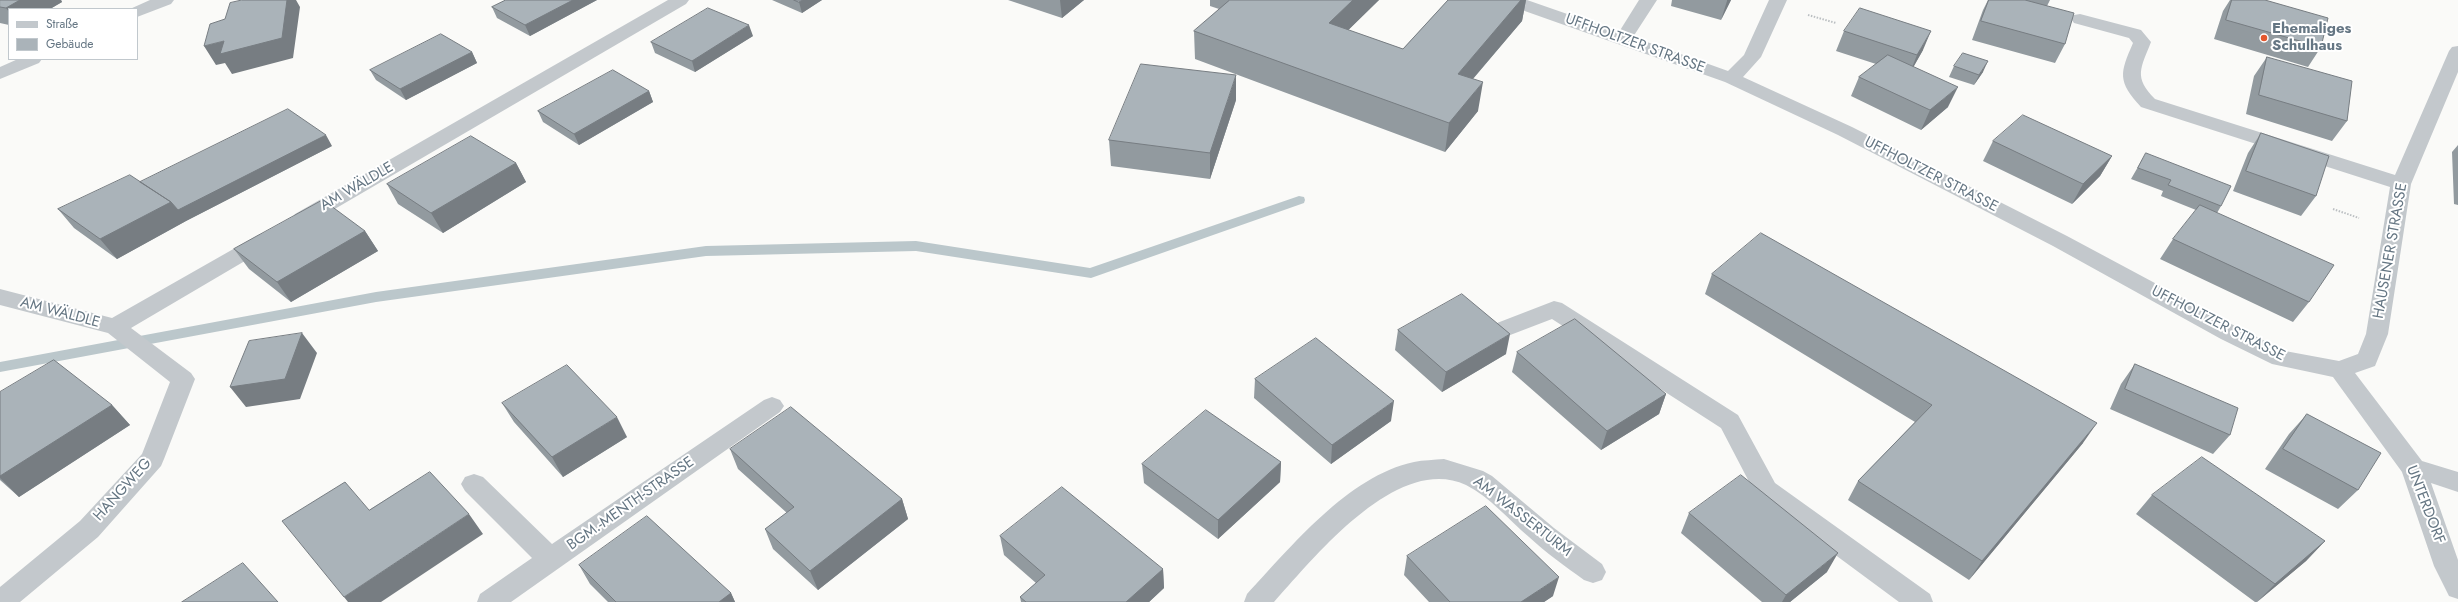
<!DOCTYPE html>
<meta charset="utf-8">
<style>
body{margin:0}
#map{position:relative;width:2458px;height:602px;overflow:hidden;background:#fafaf8;font-family:Jost,sans-serif}
canvas{display:block}
.legend{position:absolute;left:8px;top:8px;width:130px;height:52px;box-sizing:border-box;background:#fff;border:1px solid #c1c8cd;margin:0;padding:5px 7px;list-style:none;font-size:12px;color:#657683}
.legend li{display:flex;align-items:center;gap:8px;height:20px}
.legend b{width:20px;border:1px solid #c1c8cd}
</style>
<div id="map">
<canvas width="2458" height="602"></canvas>
<ul class="legend">
<li><b style="height:5px;background:#c3c8cc"></b>Straße</li>
<li><b style="height:11px;background:#aab3b9"></b>Gebäude</li>
</ul>
</div>
<script>
const g = document.querySelector('canvas').getContext('2d');
g.lineJoin = 'round';
function fillPath(path, color) { g.fillStyle = color; g.fill(path, 'evenodd'); }
function stroke(path, color, width, dash) { g.strokeStyle = color; g.lineWidth = width; g.lineCap = dash ? 'butt' : 'round'; g.setLineDash(dash || []); g.stroke(path); }
function drawText(font, color, halo, rows, align = 'center') {
  g.font = font + ' Jost,sans-serif'; g.lineWidth = 4; g.setLineDash([]); g.textBaseline = 'middle'; g.strokeStyle = halo; g.fillStyle = color; for (const [text, x, y, turn = 0] of rows) {
    g.save(); g.translate(x, y); g.rotate((+turn || 0) * Math.PI / 180); g.textAlign = isNaN(turn) ? turn : align; if (halo) g.strokeText(text, 0, 0); g.fillText(text, 0, 0); g.restore();
  }
}
fillPath(new Path2D(`
 M1299,196L1304,197L1305,200L1304,203L1091,278L916,251L706,256L376,302L0,372V362L376,292L706,246L916,241L1090,268Z`), '#bbc7cb');
stroke(new Path2D(`
 M1808,15L1836,23
 M2333,209L2359,218`), '#bbbfc2', 2, [1.5, 1.5]);
fillPath(new Path2D(`
 M150,0H174L171,4L137,17V9H130Z
 M668,0H689L686,4L309,224L302,226L295,224L292,219L295,214Z
 M1502,0H1527L1619,32L1639,0H1657L1633,37L1728,71L1744,55L1769,0H1787L1761,57L1743,77L1852,127L2067,236L2237,327L2285,351L2339,361L2358,354L2366,334L2390,187L2141,107C2117,81 2120,73 2133,43L2129,38L2074,23L2071,19L2074,15L2080,14L2141,30L2151,42C2141,68 2133,77 2155,99L2395,175L2449,51L2452,47L2458,46V72L2411,184L2388,334L2375,366L2355,373L2422,461L2458,472V492L2431,483L2458,560V599L2449,596L2434,566L2402,472L2333,377L2272,364L2221,339L2053,246L1838,135L1725,82L1505,4Z
 M18,59H42L39,63L0,79V67Z
 M265,233L272,235L275,240L272,245L131,328L191,373L195,379L164,459L161,466L98,537L20,602H0V587L80,521L142,454L170,382L108,333L0,305V289L112,318L258,235Z
 M1554,301L1562,303L1738,415L1775,483L1930,594L1933,602H1899L1757,497L1721,428L1552,319L1505,337L1497,335L1494,329L1497,323Z
 M772,397L780,400L784,406L780,412L511,602H477L480,594L532,558L465,491L461,484L465,477L474,474L483,477L552,544L764,400Z
 M1444,459L1483,471L1492,476L1554,528L1602,564L1606,572L1602,580L1593,583L1584,580C1565,566 1546,553 1529,537C1509,520 1490,497 1466,485C1397,453 1314,558 1274,602H1244L1247,594C1291,547 1348,476 1414,462C1423,460 1434,460 1444,459Z`), '#c3c8cc');
fillPath(new Path2D(`
 M0,0H61L62,2L50,9H9V25L0,23Z
 M506,0H597L530,36L497,18L492,7Z
 M772,0H822L802,13Z
 M1008,0H1084L1062,18Z
 M1210,0H1379L1348,30L1403,49L1448,0H1526L1522,21L1473,79L1478,111L1445,152L1195,59L1194,31L1219,9L1210,6Z
 M1672,0H1731L1721,20L1671,6Z
 M1988,0H2050L2047,6L2065,44L2055,63L1972,40L1983,10Z
 M2230,0H2265L2321,47L2308,67L2214,39L2223,11Z
 M1844,31L1923,50L1913,67L1948,107L1921,130L1851,96L1859,77L1876,64L1836,51Z
 M753,36L695,72L655,53L651,42Z
 M472,52L477,63L406,100L376,80L370,70Z
 M2267,57L2347,121L2332,141L2246,114L2254,76Z
 M1954,66L1983,72L1974,85L1949,77Z
 M649,91L653,102L579,145L543,122L538,111Z
 M1236,100L1210,179L1111,166L1109,140Z
 M2261,133L2316,196L2301,216L2233,191L2248,153Z
 M1993,141L2112,156L2100,176L2072,204L1983,161Z
 M2458,145V205L2454,204L2452,152Z
 M332,146L186,221L117,259L74,228L58,209L140,182Z
 M2146,153L2221,206L2217,213L2309,302L2293,322L2160,259L2173,239L2196,210L2161,196L2163,191L2131,179Z
 M516,163L526,182L443,233L398,204L387,184Z
 M365,231L378,251L291,302L249,269L234,249Z
 M1712,274L2083,443L1969,580L1848,500L1858,481L1915,422L1705,294Z
 M1398,330L1506,354L1442,392L1395,350Z
 M1517,352L1666,394L1659,414L1601,450L1512,372Z
 M2135,364L2230,435L2213,454L2110,409L2121,384Z
 M1255,379L1391,421L1331,464L1254,398Z
 M0,392L112,405L130,425L19,497L0,480Z
 M502,403L627,437L563,477L514,422Z
 M2307,414L2358,490L2338,509L2265,469L2289,434Z
 M730,449L902,499L908,519L818,590L773,549L765,529L787,513L738,469Z
 M1281,462L1280,482L1218,539L1144,483L1142,464Z
 M2152,495L2325,541L2306,561L2257,602H2255L2136,514Z
 M1689,513L1827,572L1790,602H1762L1681,533Z
 M1000,536L1163,569L1164,588L1149,602H1021L1020,597L1036,583L1004,555Z
 M1407,556L1553,596L1544,602H1429L1404,575Z
 M579,565L731,593L735,602H608L590,584Z`), '#929a9f');
fillPath(new Path2D(`
 M20,0H61L62,2L50,9H9V12L6,8Z
 M287,0H296L300,7L293,58L232,74L225,63L216,65L204,46L224,41Z
 M573,0H597L530,36L525,25Z
 M803,0H822L802,13L799,2Z
 M1060,0H1084L1062,18Z
 M1353,0H1379L1327,51L1329,23Z
 M1521,0H1526L1522,21L1453,102L1458,74Z
 M1727,0H1731L1721,20L1727,1Z
 M749,25L753,36L695,72L692,61Z
 M1931,31L1923,50L1909,75L1917,55Z
 M472,52L477,63L406,100L400,89Z
 M1988,61L1983,72L1974,85L1979,75Z
 M1236,75V100L1210,179V153Z
 M1483,82L1478,111L1445,152L1449,123Z
 M1958,87L1948,107L1921,130L1930,110Z
 M649,91L653,102L579,145L574,134Z
 M326,135L332,146L186,221L117,259L100,239L171,202Z
 M2112,156L2100,176L2072,204L2083,184Z
 M516,163L526,182L443,233L431,213Z
 M365,231L378,251L291,302L277,282Z
 M302,333L317,353L300,399L246,407L230,387Z
 M1510,334L1506,354L1442,392L1446,372Z
 M1666,394L1659,414L1601,450L1607,431Z
 M1394,401L1391,421L1331,464L1332,445Z
 M112,405L130,425L19,497L0,478V476Z
 M617,417L627,437L563,477L552,457Z
 M2097,423L2083,443L1969,580L1982,561Z
 M1281,462L1280,482L1218,539V520Z
 M902,499L908,519L818,590L810,571Z
 M469,514L483,534L381,602H348L344,597Z
 M2325,541L2306,561L2257,602L2275,584Z
 M1838,553L1827,572L1790,602H1782L1786,595Z
 M1163,569L1164,588L1149,602H1126Z
 M1559,577L1553,596L1544,602H1521Z
 M731,593L735,602H719Z`), '#777d82');
const building = new Path2D(`
 M0,0H20L6,8L0,7Z
 M242,0H287L282,38L220,54L224,41L204,46L210,24L225,19L230,3Z
 M506,0H573L525,25L492,7Z
 M794,0H803L799,2Z
 M1230,0H1353L1329,23L1403,49L1448,0H1521L1458,74L1483,82L1449,123L1194,31Z
 M1989,0H2025L2074,13L2065,44L1981,21Z
 M2232,0H2265L2328,18L2321,47L2226,20Z
 M708,8L749,25L692,61L651,42Z
 M1860,8L1931,31L1917,55L1844,31Z
 M441,34L472,52L400,89L370,70Z
 M1963,53L1988,61L1979,75L1954,66Z
 M1888,55L1958,87L1930,110L1859,77Z
 M2267,57L2352,81L2347,121L2259,95Z
 M1141,64L1236,75L1210,153L1109,140Z
 M613,70L649,91L574,134L538,111Z
 M288,109L326,135L178,210L171,202L140,182Z
 M2023,115L2112,156L2083,184L1993,141Z
 M2261,133L2329,156L2316,196L2246,171Z
 M471,136L516,163L431,213L387,184Z
 M2146,153L2231,186L2221,206L2168,185L2171,180L2138,168Z
 M130,175L171,202L100,239L58,209Z
 M323,200L365,231L277,282L234,249Z
 M2200,205L2334,265L2309,302L2173,239Z
 M1761,233L2097,423L1982,561L1858,481L1932,405L1712,274Z
 M1462,294L1510,334L1446,372L1398,330Z
 M1575,319L1666,394L1607,431L1517,352Z
 M302,333L285,379L230,387L249,341Z
 M1316,338L1394,401L1332,445L1255,379Z
 M54,360L112,405L0,476V392Z
 M2135,364L2238,408L2230,435L2125,389Z
 M567,365L617,417L552,457L502,403Z
 M791,407L902,499L810,571L765,529L794,507L730,449Z
 M1206,410L1281,462L1218,520L1142,464Z
 M2307,414L2381,453L2358,490L2283,449Z
 M2202,457L2325,541L2275,584L2152,495Z
 M430,472L469,514L344,597L282,521L345,482L369,510Z
 M1741,475L1838,553L1786,595L1689,513Z
 M1062,487L1163,569L1126,602H1026L1020,597L1045,575L1000,536Z
 M1486,506L1559,577L1521,602H1450L1407,556Z
 M647,516L731,593L719,602H616L579,565Z
 M243,563L278,602H182Z`);
fillPath(building, '#aab3b9');
stroke(building, '#777d82', 1);
for (const [x, y, r, color] of [
 [2264,38,4,"#e4572e"]
]) { const dot = new Path2D(); dot.arc(x, y, r, 0, 2 * Math.PI); g.fillStyle = color; g.fill(dot); stroke(dot, '#fff', 1.5); }
drawText('bold 15px', '#657683', '#fff', [
 ["Ehemaliges",2272,29],
 ["Schulhaus",2272,46]
], 'left');
drawText('15px', '#657683', '#fff', [
 ["UFFHOLTZER STRASSE",1635,44,20],
 ["UFFHOLTZER STRASSE",1931,175,27],
 ["AM WÄLDLE",357,187,-30],
 ["HAUSENER STRASSE",2391,251,-80],
 ["AM WÄLDLE",60,313,15],
 ["UFFHOLTZER STRASSE",2218,324,27],
 ["HANGWEG",123,490,-48],
 ["BGM.-MENTH-STRASSE",631,504,-35],
 ["UNTERDORF",2425,505,69],
 ["AM WASSERTURM",1522,517,38]
]);
</script>
